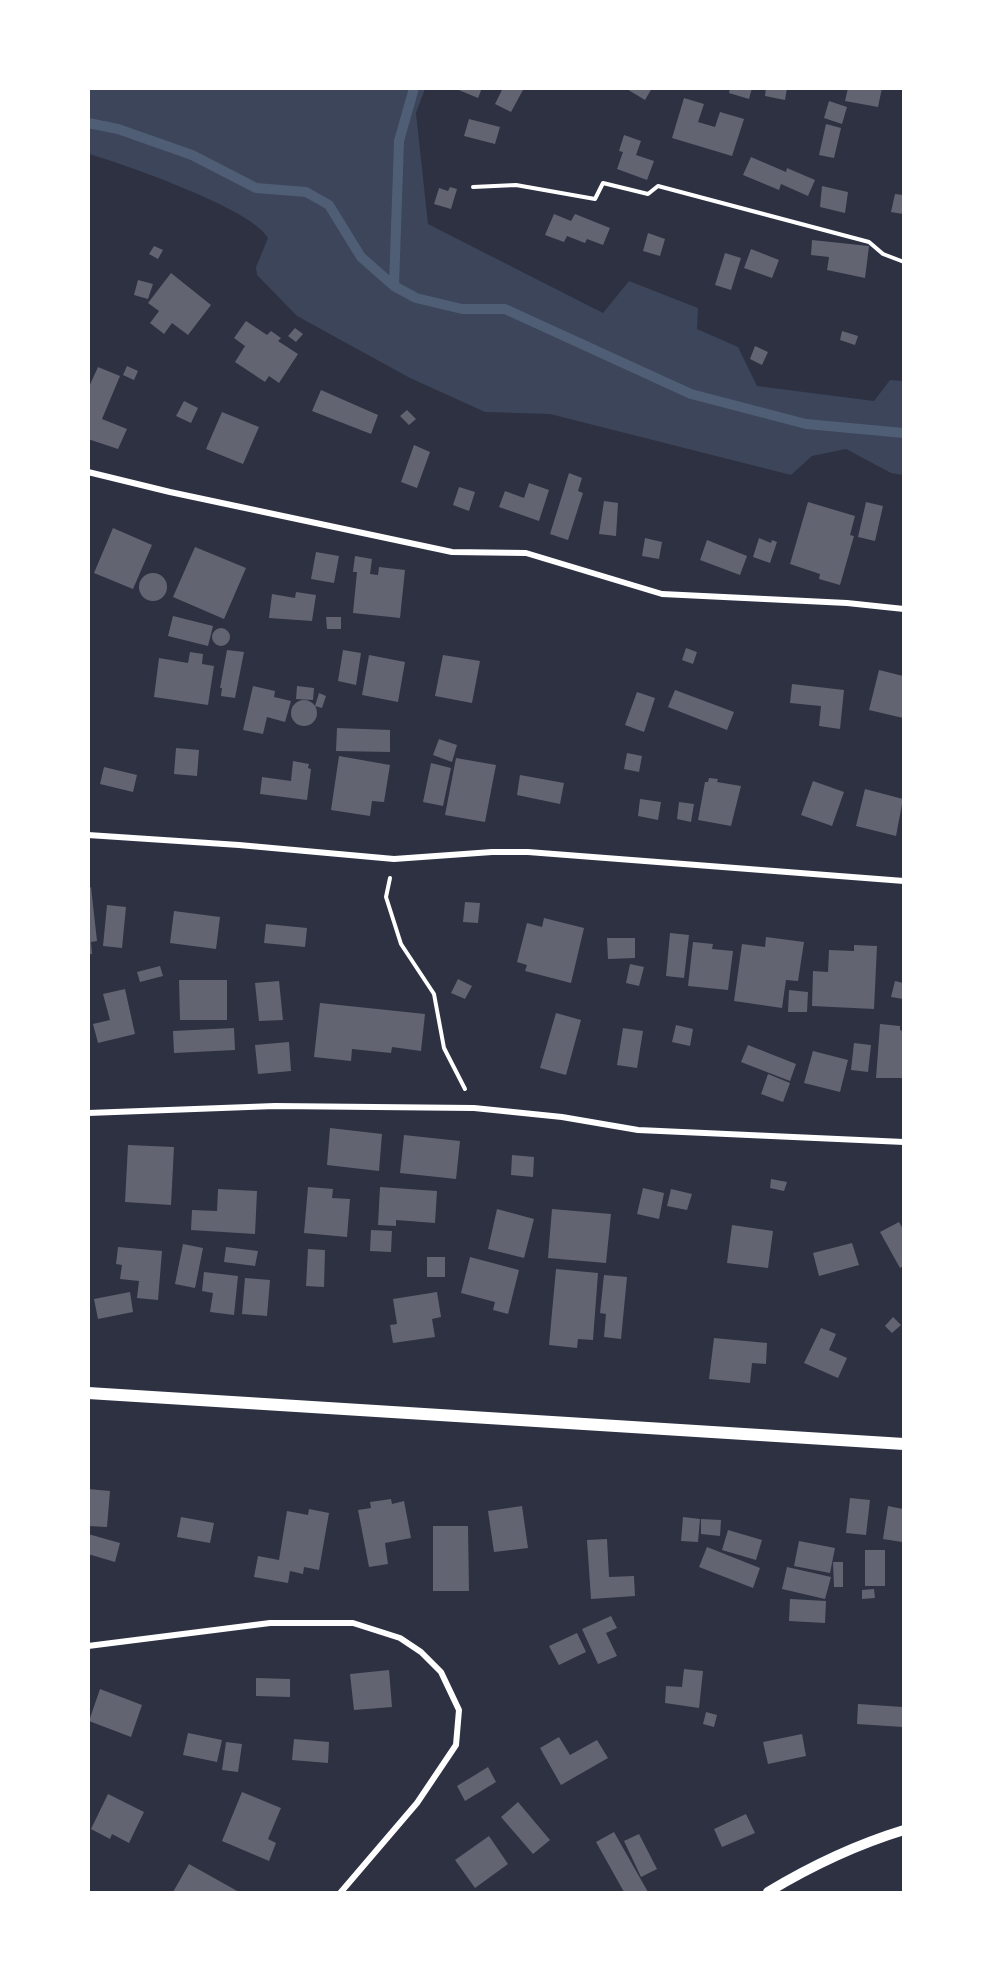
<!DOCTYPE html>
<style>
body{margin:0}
#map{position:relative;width:992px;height:1981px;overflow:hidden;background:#2d3142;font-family:Bitter,serif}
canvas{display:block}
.frame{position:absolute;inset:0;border:90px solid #fff;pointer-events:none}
</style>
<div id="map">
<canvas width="992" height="1981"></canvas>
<div class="frame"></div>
</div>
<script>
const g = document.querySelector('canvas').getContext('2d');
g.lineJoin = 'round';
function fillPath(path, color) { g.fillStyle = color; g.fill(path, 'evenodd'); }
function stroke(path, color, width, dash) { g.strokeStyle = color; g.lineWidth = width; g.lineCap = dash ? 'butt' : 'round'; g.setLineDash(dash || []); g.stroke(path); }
fillPath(new Path2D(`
 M88,89H425L416,113L428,224L603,313L629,281L698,308L697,329L738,347L757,386L874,401L890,380L903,381V475L891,473L846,449L812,456L791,475L550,414L485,412L410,378L297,316L257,275L256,267L268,238C253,209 123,164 89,154Z`), '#3c4559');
stroke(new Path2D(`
 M88,123L118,129L192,155L256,188L306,192L329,205L361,257L394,286L416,298L462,309H505L691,394L806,424L904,433
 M394,286L399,141L414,88`), '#4f5d75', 10);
fillPath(new Path2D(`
 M454,88H482L478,98Z
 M503,88H524L511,112L495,104Z
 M625,88H652L645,100Z
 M730,88H752L749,99L729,93Z
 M766,88H787L785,100L765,96Z
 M848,88H882L878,107L845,101Z
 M684,98L704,104L698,122L715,127L720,112L744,119L732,156L672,138Z
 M829,101L847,107L842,124L824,118Z
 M469,119L500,127L495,144L464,136Z
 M826,124L841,128L834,158L819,155Z
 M624,135L641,141L636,155L654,161L647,180L617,169L623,152L619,151Z
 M751,157L786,172L787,168L815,180L808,196L781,184L779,190L743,175Z
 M822,186L848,192L845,213L820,207Z
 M450,187L457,189L451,209L434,204L439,188L448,191Z
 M895,194L903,195V214L891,212Z
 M554,214L571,221L575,214L610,228L603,245L587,239L585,243L567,236L564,242L545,235Z
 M648,233L665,239L660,256L643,251Z
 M812,240L869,246L865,278L827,270L829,257L811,255Z
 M154,246L163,250L158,259L149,254Z
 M751,249L779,260L772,278L744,268Z
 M725,253L741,258L731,290L715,285Z
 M171,273L211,305L188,335L172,323L164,334L150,323L159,311L148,303Z
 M138,280L153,284L148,299L134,295Z
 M246,321L267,335L271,331L281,338L278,341L298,354L279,383L269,376L265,382L235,362L245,346L234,338Z
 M295,328L303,334L296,342L288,336Z
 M842,331L858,336L855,345L840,340Z
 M755,346L768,352L762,365L750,359Z
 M127,366L138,371L134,380L123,375Z
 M98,367L120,376L102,419L127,429L118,449L88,439V389Z
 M321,390L378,415L371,434L312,411Z
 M184,401L198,408L191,423L176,416Z
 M407,410L416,419L409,425L400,416Z
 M222,412L259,427L243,464L206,449Z
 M414,445L430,452L417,488L401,482Z
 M569,473L582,478L578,491L583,493L568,540L550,534Z
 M529,483L549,490L539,521L499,507L505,491L524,498Z
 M459,487L475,492L469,511L453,505Z
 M604,501L618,503L616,536L599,534Z
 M808,502L855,516L850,535L854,536L840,585L819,579L820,574L790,564Z
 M866,502L883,506L875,541L858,537Z
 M113,528L152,545L133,589L94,573Z
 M645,538L662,542L659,559L642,556Z
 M759,538L771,543L772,540L777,542L770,563L753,557Z
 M707,540L747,556L740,575L700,560Z
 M195,547L246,568L224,619L173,597Z
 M316,552L339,556L334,583L311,579Z
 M355,556L372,559L370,574L378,575L379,567L405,570L400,618L353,613L357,572H353Z
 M139 587a14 14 0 1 1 28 0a14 14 0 1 1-28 0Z
 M296,592L316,595L312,621L269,618L272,594L295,598Z
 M173,616L213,626L208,646L168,636Z
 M326,617H341V629H327Z
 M212 637a9 9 0 1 1 18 0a9 9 0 1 1-18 0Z
 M686,648L697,652L693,664L682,660Z
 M227,650L244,652L235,698L221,696L222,688H220Z
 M343,650L361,653L356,685L338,681Z
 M190,652L203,654L202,664L214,666L208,705L154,697L159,658L188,663Z
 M369,655L405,662L398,702L362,695Z
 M443,655L480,661L472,703L435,696Z
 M879,670L903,676V718L869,710Z
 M792,684L844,690L840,729L819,726L821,706L790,703Z
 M253,686L275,691L274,697L291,701L285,722L267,717L263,734L243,730Z
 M297,686L314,688L313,700L296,699Z
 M675,690L734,712L727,730L668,707Z
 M637,692L655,698L644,732L625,725Z
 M319,693L326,696L322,708L315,706Z
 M291 713a13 13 0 1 1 26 0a13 13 0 1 1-26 0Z
 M337,728L390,730V752L336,751Z
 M439,739L457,745L452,762L433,755Z
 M176,748L199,750L197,776L174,774Z
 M627,753L642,756L639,772L624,769Z
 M339,756L390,765L384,802L372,801L370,816L331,810Z
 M456,758L496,765L485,822L445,815Z
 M293,761L309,764L308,768L311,769L307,800L260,794L262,777L291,781Z
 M431,763L451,768L443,806L423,802Z
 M104,767L137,775L133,792L100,784Z
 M520,775L564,783L560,804L517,795Z
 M709,778L718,779L717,782L741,786L731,826L698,820L705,782H708Z
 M813,781L844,792L832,826L801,815Z
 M865,789L903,799L896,836L856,826Z
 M640,799L661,802L658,820L638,816Z
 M679,802L694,804L691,822L677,819Z
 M91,887L97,941L91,942L92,954H88V888Z
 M465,902L480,903L478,923L463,922Z
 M107,905L126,907L122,948L103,946Z
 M174,911L220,917L216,949L170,943Z
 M544,918L584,928L571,983L525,971L527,965L517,962L527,923L542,927Z
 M266,924L307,928L305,947L264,943Z
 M670,933L689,935L684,978L666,976Z
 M766,937L804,942L798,981L786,980L782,1008L734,1001L742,944L765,947Z
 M607,938H635V958L608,959Z
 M693,942L713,944L712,949L733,951L728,990L688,986Z
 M854,945L877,946L874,1009L812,1006L813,971L828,972L829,950L854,951Z
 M630,964L644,967L639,986L626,983Z
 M160,966L163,976L140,982L137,972Z
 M458,979L472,986L465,999L451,993Z
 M179,980H227V1020H180Z
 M279,981L283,1020L259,1021L255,983Z
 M895,981L903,983V999L891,997Z
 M125,989L135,1034L98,1043L93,1024L110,1020L103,994Z
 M789,990L808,992L807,1012H788Z
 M320,1003L425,1014L421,1051L392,1047L391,1053L352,1049L351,1061L314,1057Z
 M556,1013L581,1020L566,1075L540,1068Z
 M880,1024L900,1026V1030L903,1031V1078H876Z
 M676,1025L693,1029L690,1046L672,1042Z
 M234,1028L235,1050L174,1053L173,1031Z
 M623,1028L643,1031L637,1068L617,1065Z
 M289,1042L291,1071L258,1074L255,1045Z
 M854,1043L871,1045L868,1072L851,1070Z
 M748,1045L796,1064L790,1081L741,1062Z
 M813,1051L848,1060L840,1092L804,1083Z
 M768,1074L790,1083L783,1102L761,1094Z
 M330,1128L382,1134L379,1171L327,1165Z
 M404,1135L460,1141L456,1179L400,1173Z
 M128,1145L174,1147L171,1205L125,1202Z
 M512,1155L534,1157L533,1177L511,1175Z
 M771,1179L787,1182L784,1191L770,1188Z
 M308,1187L333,1189L332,1198L350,1199L347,1237L304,1233Z
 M380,1187L437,1191L435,1223L396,1220V1226L378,1225Z
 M643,1188L664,1193L659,1219L637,1214Z
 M218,1189L257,1191L255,1234L191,1230L192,1210L217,1211Z
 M671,1189L692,1194L687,1210L667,1206Z
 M497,1209L534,1219L524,1258L488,1249Z
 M552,1209L611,1214L606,1263L548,1258Z
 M899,1222L903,1229V1266L900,1268L880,1232Z
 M732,1225L773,1231L768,1268L727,1263Z
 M371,1230L392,1231L391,1252L370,1251Z
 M852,1243L859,1265L819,1276L813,1253Z
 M183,1244L203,1248L195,1288L175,1284Z
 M118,1247L162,1251L158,1300L137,1298L139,1281L120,1279L122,1265L116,1264Z
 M226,1247L258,1251L255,1266L224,1262Z
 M308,1249L325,1250L324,1287L306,1286Z
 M427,1257H445V1277H427Z
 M470,1257L519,1270L508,1314L493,1310L495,1302L461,1293Z
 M556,1269L598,1273L593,1340L578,1339L577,1348L549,1345Z
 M204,1272L238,1276L234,1315L210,1312L213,1293L202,1291Z
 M604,1275L627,1277L621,1339L604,1337L606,1314L600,1313Z
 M245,1278L270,1280L267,1316L242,1314Z
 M130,1292L133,1312L98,1319L94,1299Z
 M437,1292L441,1317L432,1319L435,1337L393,1343L390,1325L397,1324L393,1299Z
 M893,1317L901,1325L892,1333L885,1326Z
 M821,1328L836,1334L829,1350L847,1358L838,1378L804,1363Z
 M714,1338L767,1343L766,1364L752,1363L750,1383L709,1379Z
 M88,1489L110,1491L107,1527L88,1526Z
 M850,1498L870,1500L866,1535L846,1533Z
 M391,1499L392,1504L404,1501L411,1538L385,1543L388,1564L369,1567L358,1510L371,1508L370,1502Z
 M522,1506L528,1548L494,1552L488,1511Z
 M888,1506L903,1509L902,1542L883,1539Z
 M309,1509L329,1513L319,1570L304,1567L303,1574L290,1571L288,1583L254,1577L258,1556L279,1560L287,1511L308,1515Z
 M181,1517L214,1523L210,1543L177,1537Z
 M683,1517L700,1519L698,1542L681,1541Z
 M701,1519L721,1520L720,1536L701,1534Z
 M433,1526H468L469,1591H433Z
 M728,1530L762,1540L756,1560L722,1550Z
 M88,1534L120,1543L115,1562L88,1554Z
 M607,1539L609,1577L634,1576L635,1596L591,1599L587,1540Z
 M799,1541L835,1548L830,1573L794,1566Z
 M707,1547L760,1568L753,1588L699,1567Z
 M865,1550H885V1586H865Z
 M833,1562H843V1587H834Z
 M787,1567L831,1577L825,1599L782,1589Z
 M874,1589L875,1598L862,1599V1590Z
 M790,1599L826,1601L825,1623L789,1621Z
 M611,1616L617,1628L606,1633L617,1656L598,1664L582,1629Z
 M577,1633L586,1652L559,1665L549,1646Z
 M684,1669L703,1671L699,1708L665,1703L666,1686L682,1687Z
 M389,1670L392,1707L354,1710L350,1674Z
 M256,1678L290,1679V1697L256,1696Z
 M100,1689L142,1705L131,1737L89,1721Z
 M858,1704L903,1707V1727L857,1724Z
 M706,1712L717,1715L714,1727L703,1724Z
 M188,1733L222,1740L217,1762L183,1755Z
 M802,1734L806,1756L768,1764L763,1742Z
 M559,1737L570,1755L597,1740L608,1758L561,1785L540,1748Z
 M294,1739L329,1742L328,1763L292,1760Z
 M226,1742L242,1744L238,1772L222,1770Z
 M488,1767L496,1782L465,1801L457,1786Z
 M242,1792L281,1808L268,1839L276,1843L269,1861L222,1841Z
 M108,1794L144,1812L129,1843L112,1834L110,1839L91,1829Z
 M518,1802L550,1840L533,1854L501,1817Z
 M746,1814L755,1833L722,1847L714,1829Z
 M614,1832L648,1892H624L596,1842Z
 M639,1834L657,1869L641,1877L624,1841Z
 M489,1836L508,1864L475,1888L455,1860Z
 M189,1864L239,1892H173Z`), '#626471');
stroke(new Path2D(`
 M473,187L516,185L595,199L603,183L648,194L658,186L869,242L883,254L904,262
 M390,878L386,897L401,944L434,994L444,1048L465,1089`), '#fff', 4);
stroke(new Path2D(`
 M88,472L170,492L452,552L526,553L662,594L847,603L904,609
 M88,835L239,845L394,859L492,852H528L904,881
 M88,1113L275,1106L474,1108L562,1117L638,1130L904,1142
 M88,1646L270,1623H353L400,1638L421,1652L441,1672L459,1710L456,1745L417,1803L341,1892`), '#fff', 6);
stroke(new Path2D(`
 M768,1892C811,1866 855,1845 904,1830`), '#fff', 10);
stroke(new Path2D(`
 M88,1393L904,1444`), '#fff', 12);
</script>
